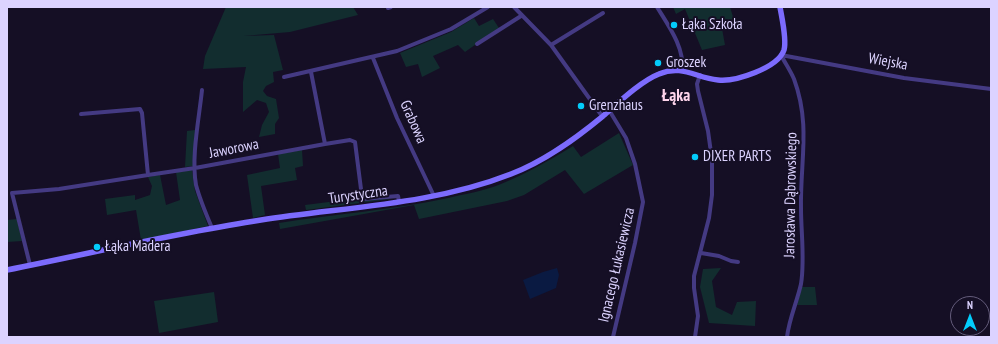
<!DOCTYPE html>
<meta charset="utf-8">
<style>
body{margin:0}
#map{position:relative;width:998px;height:344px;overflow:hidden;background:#150f25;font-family:"PT Sans Narrow",sans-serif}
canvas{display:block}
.frame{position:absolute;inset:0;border:8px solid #dcd3ff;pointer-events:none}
.north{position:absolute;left:950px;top:296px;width:40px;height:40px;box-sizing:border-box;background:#150f25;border:1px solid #655d7c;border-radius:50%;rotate:0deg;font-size:11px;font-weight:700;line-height:16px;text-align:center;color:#dcd3ff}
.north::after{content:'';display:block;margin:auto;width:14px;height:18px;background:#03ccfb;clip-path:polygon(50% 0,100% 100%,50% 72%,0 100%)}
</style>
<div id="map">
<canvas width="998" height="344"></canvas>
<div class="frame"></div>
<div class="north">N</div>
</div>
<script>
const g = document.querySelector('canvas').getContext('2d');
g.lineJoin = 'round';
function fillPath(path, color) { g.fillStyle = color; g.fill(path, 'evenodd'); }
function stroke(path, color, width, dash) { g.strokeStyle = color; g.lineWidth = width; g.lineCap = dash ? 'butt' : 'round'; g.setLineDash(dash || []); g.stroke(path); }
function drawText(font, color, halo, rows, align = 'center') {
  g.font = font + ' "PT Sans Narrow",sans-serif'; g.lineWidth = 4; g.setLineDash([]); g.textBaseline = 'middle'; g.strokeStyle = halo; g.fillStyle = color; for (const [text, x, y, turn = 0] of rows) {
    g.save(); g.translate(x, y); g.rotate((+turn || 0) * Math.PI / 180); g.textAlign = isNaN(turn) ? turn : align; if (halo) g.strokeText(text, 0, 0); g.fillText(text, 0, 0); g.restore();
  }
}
fillPath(new Path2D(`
 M226,7H353L358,15L290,32L243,36L274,35L283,70L273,72L274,82L266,86L263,91L267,96L276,99L279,118L275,124V134L259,137L262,125L269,112L266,103L257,100L243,112V82L246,67L203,69L205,56Z
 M673,7H730L734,20L721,23L725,45L702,50L685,9L676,14Z
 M474,18L479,26L493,19L499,28L465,52L458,45L433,56L440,68L422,77L418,64L406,67L400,53L451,32Z
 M195,130L193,166L185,167L187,131Z
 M619,133L633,165L584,194L565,170L524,195L507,201L419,219L414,205L280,229L279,223C335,214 392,210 448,198C465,194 484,191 501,184C526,174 550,160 573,146L581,157Z
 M302,150L303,166L295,168L297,180L261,186L265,215L253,218L247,175L280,168L278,154Z
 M192,170L195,191L208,226L141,240L136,210L107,215L105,199L135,195V200L150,195L152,186L148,177L160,175L166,205L180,200L176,172Z
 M360,198L363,201L388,198L391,199L306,210L305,205Z
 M17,219L22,241L7,242V220Z
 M721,268L712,281L716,307L732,315L737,302L756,301L755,326L709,323L700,287L703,269Z
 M802,287H815L817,305H797Z
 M214,292L218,322L159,333L154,301Z`), '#122d2f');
fillPath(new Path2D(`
 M557,268L559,275L556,288L530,299L523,280L543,272Z`), '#0a1a42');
stroke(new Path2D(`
 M514,7L551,45L602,116
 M657,7C668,25 685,48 682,70
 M388,8L391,7
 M477,44L521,16
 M551,45L603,13
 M781,55C785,63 790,70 794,79C811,125 800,162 801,208C801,233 805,260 801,284C797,302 789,319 787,337
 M781,55L904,78L991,89
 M373,58L397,118L434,196
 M311,72L325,144L350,140L355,142L362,197L363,199L398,196L399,201
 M284,77L397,51L451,29L488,7
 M202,90C199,119 191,157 196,185C200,200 206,214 212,228
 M609,110L626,138L635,164L643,202L635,243L613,337
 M81,114L140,109L142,113L148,175L195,168L325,144
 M701,253L719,256L731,261L738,262
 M30,265L12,193L59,189L148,175
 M695,337L698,316L694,288V276L709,218L712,195V160L708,131L698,91L697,84L700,75`), '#443a83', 4);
stroke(new Path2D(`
 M7,270C92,253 176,233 261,220C344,207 432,205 511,174C545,161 575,139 603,116C618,103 641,81 659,74C682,64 696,78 718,80C735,82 778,68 784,50C787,40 782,19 780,7`), '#7c6bfd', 5.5);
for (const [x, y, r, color] of [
 [674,25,4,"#03ccfb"],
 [658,63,4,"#03ccfb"],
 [581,106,4,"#03ccfb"],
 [695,157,4,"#03ccfb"],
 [97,247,4,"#03ccfb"]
]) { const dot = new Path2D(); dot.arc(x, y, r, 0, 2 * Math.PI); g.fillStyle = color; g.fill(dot); stroke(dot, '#150f25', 1.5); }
drawText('15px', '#dcd3ff', '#150f25', [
 ["Łąka Szkoła",682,25],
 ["Groszek",666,63],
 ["Grenzhaus",589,106],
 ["DIXER PARTS",703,157],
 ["Łąka Madera",105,247]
], 'left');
drawText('15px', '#dcd3ff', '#150f25', [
 ["Wiejska",888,62,10],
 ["Grabowa",413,122,66],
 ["Jaworowa",234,149,-11],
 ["Turystyczna",358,195,-8],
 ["Jarosława Dąbrowskiego",791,195,-89],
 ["Ignacego Łukasiewicza",617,265,-77]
]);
drawText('bold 17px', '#ffd5ec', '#150f25', [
 ["Łąka",676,96]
]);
</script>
